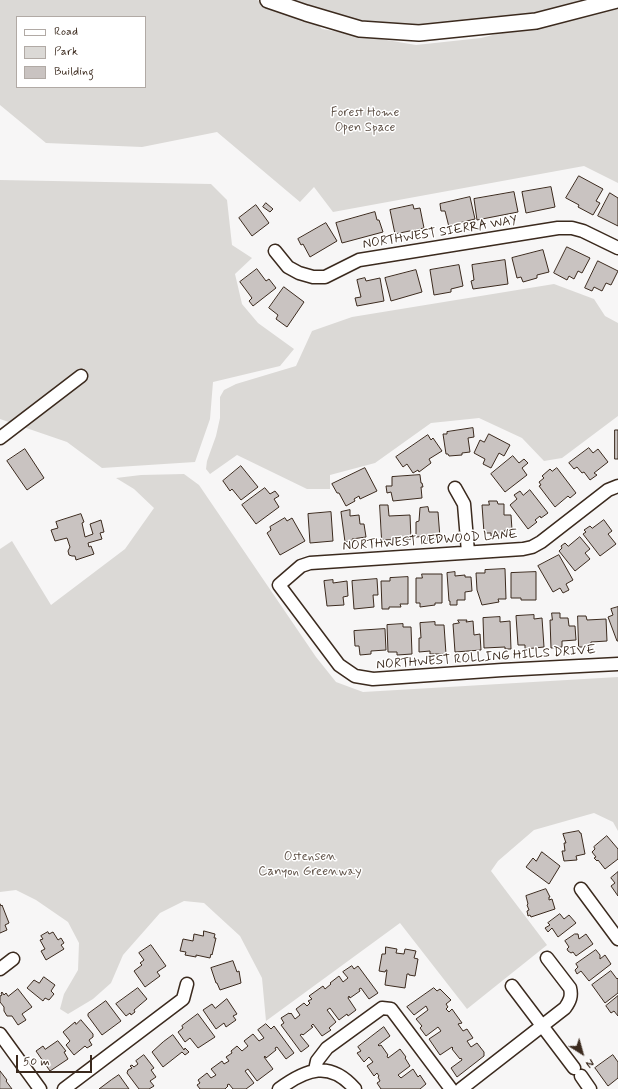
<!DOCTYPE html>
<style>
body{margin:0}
#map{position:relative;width:618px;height:1089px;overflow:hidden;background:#f7f6f6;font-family:Mynerve,sans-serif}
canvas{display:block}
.legend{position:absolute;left:16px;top:16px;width:130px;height:72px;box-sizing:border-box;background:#fff;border:1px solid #b1aaa5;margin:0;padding:5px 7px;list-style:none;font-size:12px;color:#3b2a1e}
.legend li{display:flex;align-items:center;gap:8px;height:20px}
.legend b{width:20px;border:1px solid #b1aaa5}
.north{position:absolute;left:562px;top:1033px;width:40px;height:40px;-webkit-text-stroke:3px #fff;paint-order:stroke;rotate:143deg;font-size:11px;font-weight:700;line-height:16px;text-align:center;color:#3b2a1e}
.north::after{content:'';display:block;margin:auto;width:14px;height:18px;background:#3b2a1e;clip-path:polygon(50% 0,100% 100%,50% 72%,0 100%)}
.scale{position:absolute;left:16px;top:1055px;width:76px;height:18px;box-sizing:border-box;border:2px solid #3b2a1e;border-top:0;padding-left:5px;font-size:12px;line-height:14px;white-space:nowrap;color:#3b2a1e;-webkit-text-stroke:3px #fff;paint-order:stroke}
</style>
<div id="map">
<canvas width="618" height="1089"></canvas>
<ul class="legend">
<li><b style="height:5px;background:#fff"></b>Road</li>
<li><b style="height:11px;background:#dbd9d6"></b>Park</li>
<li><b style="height:11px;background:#c9c3c1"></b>Building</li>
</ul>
<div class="north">N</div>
<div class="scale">50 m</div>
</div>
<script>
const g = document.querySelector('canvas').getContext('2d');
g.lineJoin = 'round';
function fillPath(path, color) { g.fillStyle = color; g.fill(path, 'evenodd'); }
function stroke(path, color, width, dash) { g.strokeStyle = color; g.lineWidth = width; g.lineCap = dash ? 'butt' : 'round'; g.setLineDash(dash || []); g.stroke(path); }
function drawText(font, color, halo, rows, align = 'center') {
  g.font = font + ' Mynerve,sans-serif'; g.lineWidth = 3; g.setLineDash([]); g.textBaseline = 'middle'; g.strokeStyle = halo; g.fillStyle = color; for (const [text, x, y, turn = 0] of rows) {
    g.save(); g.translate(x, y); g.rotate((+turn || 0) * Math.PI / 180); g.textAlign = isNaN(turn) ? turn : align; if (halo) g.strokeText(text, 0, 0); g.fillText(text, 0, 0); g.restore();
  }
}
fillPath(new Path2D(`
 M0,0H257L312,19L322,29L416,45L481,38L618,3V183L584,166L333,212L314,187L300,202L217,132L142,147L46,143L0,105ZM17,17H145V87H17Z
 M279,0H602L536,14L459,24L401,26H360Z
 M0,180L211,184L227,200L232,245L252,258L235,274L242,304L258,323L294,349L280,366L213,382L210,419L195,462L102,468L67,442L0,419Z
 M554,284L594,299L605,316L618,323V416L562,458L544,461L522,438L479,418L431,423L375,463L330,475V489H307L237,455L210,474L206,469L207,461L216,436L220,418V397L224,390L236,384L296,366L312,331L352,317Z
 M184,474L199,485L316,657L336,682L363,692L618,677V831L613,822L594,813L534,830L498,861L491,871L547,945L467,1009L400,923L266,1021L262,978L240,936L204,903L184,901L160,913L123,955L111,983L93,999L68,1014L60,1009L64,994L78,970L79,943L68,922L36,900L16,890L0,892V549L12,541L51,605L125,549L154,508L134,489L116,478L141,475Z`), '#dbd9d6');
const building = new Path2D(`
 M579,176L603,189L596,201L600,203L593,215L578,207L579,205L566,198Z
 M551,187L555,207L526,213L522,192Z
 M514,192L518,212L477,220L474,199Z
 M610,193L618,198V226L598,216Z
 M470,197L475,219L459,223L460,225L449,227L445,211H441L440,204Z
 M266,203L273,209L270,212L263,207Z
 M256,205L269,223L252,236L239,218Z
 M413,205L414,209L420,208L424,228L395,234L390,210Z
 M375,212L377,220H379L383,232L342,243L336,223Z
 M326,223L337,241L310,257L303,244L301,245L298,239Z
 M567,247L590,258L582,273L578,271L574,279L569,276L567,280L554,273Z
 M543,250L549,272L537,275V278L523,282L521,277L517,278L512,258Z
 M505,260L508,284L473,289L471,281L474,280L472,265Z
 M598,261L618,271L611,285L606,283L602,291L594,287L592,291L585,288Z
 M459,265L463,286L451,289V292L434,295L430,270Z
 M257,269L266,281L269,279L276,288L253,306L249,301L252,298L240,282Z
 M416,270L422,292L391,301L385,278Z
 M365,278L366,281L380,278L384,301L357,306L355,298L361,297L357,280Z
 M284,287L304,302L287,327L276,319L278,315L269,308Z
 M473,428L474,437L468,438L470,452L462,453V455L449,456L448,454H446L443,434H447V432Z
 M615,430H618V459H615Z
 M489,434L510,445L504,456L499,453L491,468L483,464L485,459L474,453L480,440L484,442Z
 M428,435L431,440L433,438L442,451L429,459L431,463L419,472L418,470L413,473L407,464L403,467L396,457Z
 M589,448L593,453L598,449L608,462L594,473L597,475L590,480L584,472L582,473L577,467L574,469L569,463Z
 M25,449L44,478L27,490L7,461Z
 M513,456L519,463L524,459L528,463L522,468L527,475L505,492L491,474Z
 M241,466L258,487L241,500L232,489L230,491L223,481Z
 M365,468L377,491L360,499L359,496L354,499L355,501L346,506L339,493H337L332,484Z
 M557,468L576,493L570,498L568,496L555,507L539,486L541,485L539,482L544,478L542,476L550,469L552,471Z
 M420,475L421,483H422L423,487H421L422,498L393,501L391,492L387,493L386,486H392V477Z
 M265,488L270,494L275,491L279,496L274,499L279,507L256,524L242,505Z
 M530,490L548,513L541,518L540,516L535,520L537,522L528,529L510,505L517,499L514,495L520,491L523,495Z
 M489,501H497L498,504H504V515H511L512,530H505V531L503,532V535L491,536V533H484L482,505H489Z
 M380,505H388L389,516L410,515L411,539L382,540Z
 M428,507L429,512H438L440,538L428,541V536L416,537V522L419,521L420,508Z
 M350,510V516L359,515L360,524H364L366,537L352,539L353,541L345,542L341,512Z
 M331,512L333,541L310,543L308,514Z
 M81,514L84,522L82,523L85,537L93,534L90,524L101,520L104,532L100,533L102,539L88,543L89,547L91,546L94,554L76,560L75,556H72L69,555L68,551L70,547L67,538L55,541L51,530L58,528L56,522Z
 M285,518L287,521L292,518L305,541L280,555L267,533L271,530L270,527Z
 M604,520L612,531L608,534L616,544L600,556L583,534L586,532L584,530L590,526L592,528Z
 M580,537L590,549L585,553L590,559L575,571L559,551L562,548L561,546L565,543L568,546Z
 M559,555L573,580L566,584L569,590L563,593L560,588L553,592L538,566Z
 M505,569L506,599H498L499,602L482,605L477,590L476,573H485V570Z
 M455,572V576L465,575V577H471L472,591L465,592V600H457V605H450V601H449L447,573Z
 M536,572V600H521V598H511V573Z
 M422,574H442V603H435V605L420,607V603H416V578H422Z
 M408,577V604H400L401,607H389V609H382L381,581H390V578Z
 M377,579L378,595H373L374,607L354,609L352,581Z
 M333,580V583L347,581L348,596L343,597L344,605L327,606L324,581Z
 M618,607V641H617L608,617L613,615L611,609Z
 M552,613H560V618H568L569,626H575L576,640L562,641V647L551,648L550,620H552Z
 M534,615V619L542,618L544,647L525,649V645H518L516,616Z
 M578,616H586L587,620L606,619L607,641L591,642V647H579Z
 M500,617V622L510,621L511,649H505V647L484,648L483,618Z
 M458,620H467L466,622L473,621L474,635L480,634L481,650L455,652L453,624L459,623Z
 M435,622V625H444L446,654H430V651L419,652V638H421L420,623Z
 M403,624V627H411L412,654L397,655V652H388L387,625Z
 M385,629L386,650L371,651V654L360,655L359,646H355L354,631Z
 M579,831L580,833H581L585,854L576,856L577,860L564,861L562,851H565L564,843H566L563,834Z
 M607,836L618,849V859L605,869L598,860L597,861L594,858L596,857L592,852L595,849L594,847Z
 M542,852L560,866L549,884L526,867L533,858L536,861Z
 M618,872V896L611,886L615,883L611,878Z
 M546,889L550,897H549V900L552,899L555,909L531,917L530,915L528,916L527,911L529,910L527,905L528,904L526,896Z
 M0,904L1,906L2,905L9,923L5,925L7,930L0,933Z
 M560,914L564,919L569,915L576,923L558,937L552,928L548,932L545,928L550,925L548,923Z
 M204,931L215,934L214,938H216L212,955L211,954L210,958L196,955V957L185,955L186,952L180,951L183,939L193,941L194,934L203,936Z
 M48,932L49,934L53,932L58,940L61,938L64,943L61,945L64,949L46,960L41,951L45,949L40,940L43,939L41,936Z
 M575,934H578L579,939L586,934L593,944L576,956L573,952L571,953L568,951L567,949L569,947L565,941Z
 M151,945L166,966L157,972L160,976L145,987L134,971L142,965L140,963L144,960L139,953Z
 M386,947L397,949L396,953L404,954L405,949L416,951L414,958L418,959L415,976L409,975V974H407L405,988L385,985L387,970H386L385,972L379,971L382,954H385Z
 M596,950L600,955V959L605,955L611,964L589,981L581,971L577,974L575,970L578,967L576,964Z
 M233,961L237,972L239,971L241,983L220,990L217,983H216L211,968Z
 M352,966L354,969L358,966L378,993L369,999L361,988L359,989L360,991L350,998L349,996L348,998L356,1010L348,1016L347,1014L339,1020L330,1008L327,1010L336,1022L329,1028L331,1030L322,1036L313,1024L311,1026L313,1027L303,1035L302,1034L300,1035L309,1046L301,1052L281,1025L284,1023L281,1018L289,1013L290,1014L291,1013L295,1019L300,1015L296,1009L304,1003L307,1006L310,1003L308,1001L312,999L309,996L323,986L325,989L331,984L330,983L339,976L343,982L348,978L343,972Z
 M611,971L617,979L618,978V993L605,1003L592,985Z
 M44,977L55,985L51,991L54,994L49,1000L45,998L43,1001L27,988L34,980L39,983Z
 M138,988L147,999L134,1010L135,1012L131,1015L130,1013L126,1016L116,1004Z
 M434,988L437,991L440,989L451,1000L446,1004L448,1007L446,1009L449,1012L452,1009L462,1023L458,1024L463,1031L467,1029L473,1038L467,1041L471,1047L477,1043L484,1052V1056L457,1077L451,1068L462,1060L461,1058L460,1059L452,1049L453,1048L452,1047L440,1055L429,1039L441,1031L438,1027L426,1036L420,1028L422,1026L416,1019L428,1010L426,1006L414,1015L407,1007Z
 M18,989L32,1007L22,1014L26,1020L18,1025L12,1016H7L4,1011V1007L0,1002V996L2,995L1,993L2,992L4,995L6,993L8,996Z
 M618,996V1016L614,1011L611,1013L606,1006Z
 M227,999L237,1014L233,1016L236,1020L226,1027L224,1023L216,1029L203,1010L212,1004L215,1008Z
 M106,1001L121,1021L102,1035L88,1016V1014Z
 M198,1014L215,1037L198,1048L190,1038L185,1042L178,1032L183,1028L182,1026Z
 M81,1020L93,1034V1037L89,1040L92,1045L87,1048L85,1046L74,1055L66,1045L70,1041L63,1032L75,1022L76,1024Z
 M266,1024L271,1029L274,1026L294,1053L286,1059L277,1047L275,1048L276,1050L266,1058L265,1056L264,1057L273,1069L257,1081L248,1069L245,1071L254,1083L246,1089H233L229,1084L227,1085L228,1086L225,1089H200L197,1085L200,1083L198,1080L207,1073L211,1078L216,1075L211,1069L222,1061L224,1064L229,1061L226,1057L232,1053L231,1051L237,1046L242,1051L248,1046L244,1041L253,1034L259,1041L264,1038L258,1030Z
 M384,1027L390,1036L378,1045L379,1046L381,1045L388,1055L387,1056L388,1058L400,1049L406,1057L405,1058L410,1066L398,1075L401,1078L413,1069L418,1077L420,1075L426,1084L420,1089H381L377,1083L380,1081L378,1077L379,1076L377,1073L374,1076L367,1066L373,1062L369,1057L364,1062L357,1053L361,1051L358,1047Z
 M173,1035L184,1050L185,1048L189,1052L185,1055L182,1052L163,1067L152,1052L163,1042Z
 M58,1041L66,1051L64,1052L68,1059L50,1071L36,1051L43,1046L45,1049Z
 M144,1055L154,1068L151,1070L156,1077L150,1081L154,1086L149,1089H139L127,1073L128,1070L132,1068L130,1066L132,1065L134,1067L138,1064L136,1061Z
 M613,1055L618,1062V1078L608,1086L595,1068Z
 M0,1071L7,1080L6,1081L12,1089H0Z
 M119,1075L129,1089H99L111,1080Z`);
fillPath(building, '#c9c3c1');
stroke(building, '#3b2a1e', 1);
const minor = new Path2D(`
 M275,251L288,267L299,273L313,277H325L359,260L558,228H572L583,231L618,248
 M0,438L81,376
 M618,486L608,490L541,542L532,547L523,549L310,563L301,566L279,585L339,665L355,676L373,679L502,670L618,664
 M455,488L464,504L468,552
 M581,889L618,939
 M0,969L13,959
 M512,986L574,1068
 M0,1034L40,1089
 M315,1070L317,1061L327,1048L382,1008L391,1009L451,1089
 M581,1076L590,1089
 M64,1089L183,999L187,984
 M279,1089C306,1069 330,1060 355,1089
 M461,1089L565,1008C570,1001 572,996 570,988L547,958`);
const tertiary = new Path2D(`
 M268,0L306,13L360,29L419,33L536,21L617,0`);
stroke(minor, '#3b2a1e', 15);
stroke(tertiary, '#3b2a1e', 18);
stroke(minor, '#fff', 12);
stroke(tertiary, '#fff', 15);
drawText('13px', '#63564c', '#fff', [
 ["Forest Home",365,113],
 ["Open Space",365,128],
 ["Ostensen",310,857],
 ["Canyon Greenway",310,872]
]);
drawText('13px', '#3b2a1e', '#fff', [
 ["NORTHWEST SIERRA WAY",440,233,-9],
 ["NORTHWEST REDWOOD LANE",430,541,-4],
 ["NORTHWEST ROLLING HILLS DRIVE",486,658,-4]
]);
</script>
